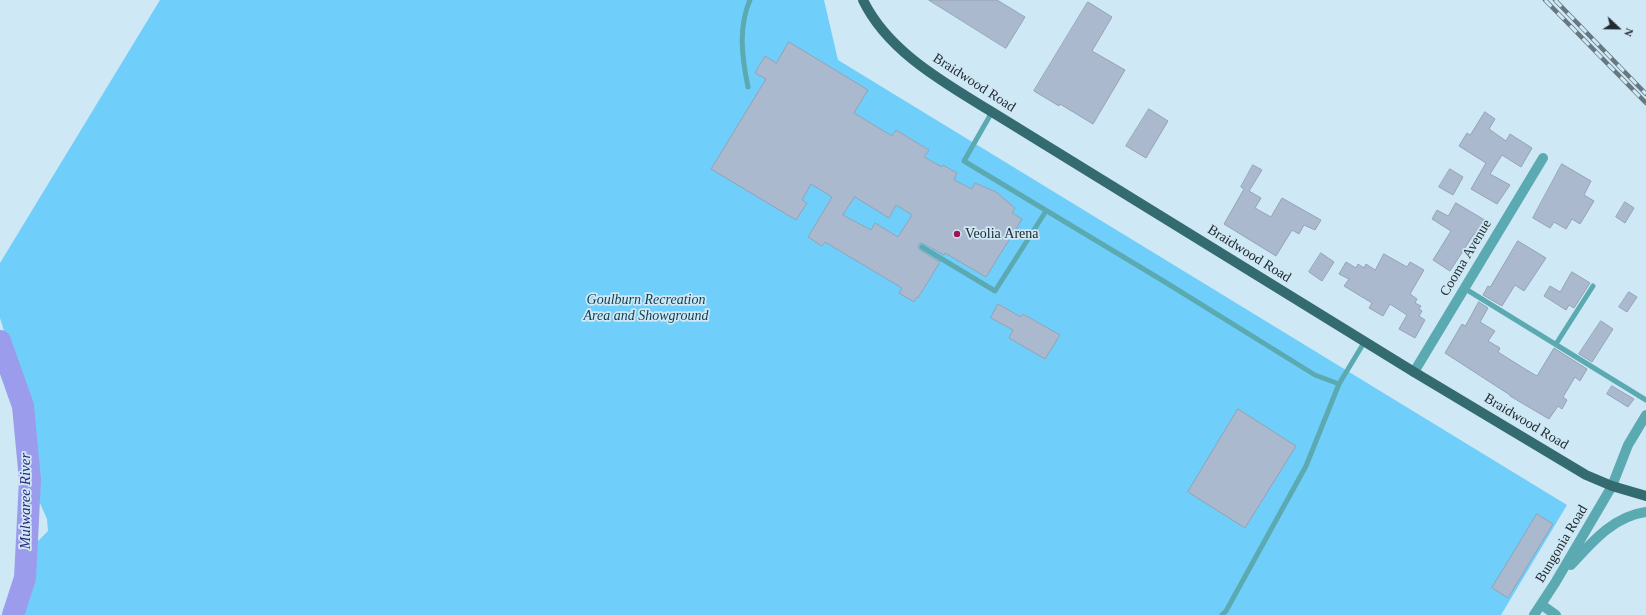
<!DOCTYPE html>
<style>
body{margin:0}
#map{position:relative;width:1646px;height:615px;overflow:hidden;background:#cee8f5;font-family:"Times New Roman",serif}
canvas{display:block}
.north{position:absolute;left:1598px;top:8px;width:40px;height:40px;-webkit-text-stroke:3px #cee8f5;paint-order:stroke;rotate:112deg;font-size:11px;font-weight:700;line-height:16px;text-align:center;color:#212b30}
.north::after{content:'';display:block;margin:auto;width:14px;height:18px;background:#212b30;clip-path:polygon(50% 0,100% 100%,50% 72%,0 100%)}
</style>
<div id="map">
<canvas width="1646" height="615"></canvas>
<div class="north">N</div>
</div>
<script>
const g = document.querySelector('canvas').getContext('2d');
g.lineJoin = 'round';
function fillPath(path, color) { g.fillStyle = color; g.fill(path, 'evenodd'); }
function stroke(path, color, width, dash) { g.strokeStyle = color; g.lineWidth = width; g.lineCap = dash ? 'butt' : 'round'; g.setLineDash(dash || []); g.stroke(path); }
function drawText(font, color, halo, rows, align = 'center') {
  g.font = font + ' "Times New Roman",serif'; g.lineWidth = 3.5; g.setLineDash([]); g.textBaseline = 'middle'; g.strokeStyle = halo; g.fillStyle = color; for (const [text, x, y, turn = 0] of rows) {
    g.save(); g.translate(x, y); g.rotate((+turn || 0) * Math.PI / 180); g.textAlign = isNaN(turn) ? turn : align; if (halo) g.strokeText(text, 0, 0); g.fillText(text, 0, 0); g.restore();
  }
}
fillPath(new Path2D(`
 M160,0H824L838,60L1567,505L1501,615H14L32,547L48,531L47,519L31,483L24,396L0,318V263Z`), '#70cffa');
stroke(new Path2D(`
 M0,341L23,406L30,480L25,578L13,615`), '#9b9ceb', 22);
const building = new Path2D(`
 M929,0H997L1025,17L1006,48Z
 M1088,2L1112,17L1092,51L1125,70L1093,124L1060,104L1059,106L1034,91Z
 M789,42L868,90L854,113L892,136L896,130L929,150L924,157L942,167L943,165L957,173L954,180L972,189L975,183L996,192L1015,208L1012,213L1022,219L986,277L945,253L944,255L924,244L920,243L918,247L920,250L940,262L918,298L917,297L914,302L899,293L902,288L825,242L822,246L808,237L832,197L811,184L802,200L807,203L796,220L711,169L766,79L755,73L765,56L776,63ZM855,197L889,218L896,205L912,215L898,237L875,223L871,230L843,215Z
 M1149,109L1168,121L1146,158L1126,146Z
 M1485,112L1495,119L1489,129L1506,141L1510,134L1532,148L1521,167L1502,155L1490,174L1510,185L1497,204L1471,189L1486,163L1459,146L1467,133L1470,135Z
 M1562,164L1591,181L1584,195L1594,201L1580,224L1572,219L1566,229L1554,222L1550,228L1533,218Z
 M1253,165L1262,170L1249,191L1261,198L1255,208L1271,217L1282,198L1321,220L1315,230L1304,225L1299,234L1292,230L1276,256L1224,224L1244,189L1241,187Z
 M1450,169L1463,177L1453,195L1439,187Z
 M1625,202L1634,208L1625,223L1616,217Z
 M1456,203L1488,222L1479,237L1474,234L1450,271L1433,260L1451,231L1432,219L1437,210L1448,216Z
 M1518,241L1546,258L1524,291L1515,285L1502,306L1483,295L1488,286L1490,287Z
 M1321,253L1334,262L1322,281L1309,272Z
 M1384,254L1407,267L1410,262L1424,270L1410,294L1417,299L1415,303L1421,306L1419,309L1422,311L1419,316L1425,320L1415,338L1399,329L1407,315L1390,304L1383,316L1369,308L1372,303L1344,286L1349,279L1339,274L1346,262L1356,268L1358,264L1364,268L1366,264L1375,270Z
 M1572,272L1590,283L1574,308L1569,305L1566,310L1544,296L1550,286L1560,292Z
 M1629,292L1637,297L1627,312L1619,307Z
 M1479,302L1488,308L1480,322L1495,331L1488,341L1500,348L1498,352L1525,369L1537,376L1554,348L1587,369L1580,381L1575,377L1563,397L1567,400L1562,409L1558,406L1549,419L1510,396V395L1445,353L1462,324L1465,326Z
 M998,304L1021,317L1023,314L1060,335L1045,359L1009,338L1013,330L991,318Z
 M1601,321L1613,329L1592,362L1579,354Z
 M1612,386L1634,399L1628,407L1607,394Z
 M1238,409L1296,446L1245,528L1188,492Z
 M1537,514L1553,524L1508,598L1492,588Z`);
fillPath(building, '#aab9cd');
stroke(building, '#94a3b6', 1);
stroke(new Path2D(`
 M748,87C742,58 738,27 750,0
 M992,112L964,161L1165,282L1315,375L1339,384
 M922,247L995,291L1046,211
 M1464,288L1646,400
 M1556,344L1593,286
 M1222,615L1226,611L1306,466L1339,384L1365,341`), '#5baab1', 5);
stroke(new Path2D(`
 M1414,372L1543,158
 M1612,486L1628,445L1646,415
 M1542,605L1556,615`), '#5baab1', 10);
stroke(new Path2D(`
 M1571,565C1592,542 1614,516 1646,512
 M1534,615L1555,583L1612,486`), '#5baab1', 10);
stroke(new Path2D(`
 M863,0C888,52 945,83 992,112L1414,372L1586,475L1612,486L1646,496`), '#336b70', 10);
const rail = new Path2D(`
 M1545,0L1646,103
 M1555,0L1646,94`);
stroke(rail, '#687881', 4.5);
stroke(rail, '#cee8f5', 3, [9]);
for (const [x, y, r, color] of [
 [957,234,4,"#a41254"]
]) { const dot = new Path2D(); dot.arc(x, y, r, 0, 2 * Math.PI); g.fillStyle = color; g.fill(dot); stroke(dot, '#cee8f5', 1.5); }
drawText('14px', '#212b30', '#cee8f5', [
 ["Braidwood Road",974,83,33],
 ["Braidwood Road",1249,254,32],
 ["Cooma Avenue",1466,258,-59],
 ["Braidwood Road",1526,422,31],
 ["Bungonia Road",1562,544,-59]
]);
drawText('14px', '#212b30', '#cee8f5', [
 ["Veolia Arena",965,234]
], 'left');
drawText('italic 14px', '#0e3c4e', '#cee8f5', [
 ["Goulburn Recreation",646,300],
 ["Area and Showground",646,316]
]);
drawText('italic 15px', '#31237d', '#cee8f5', [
 ["Mulwaree River",26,501,-90]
]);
</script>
